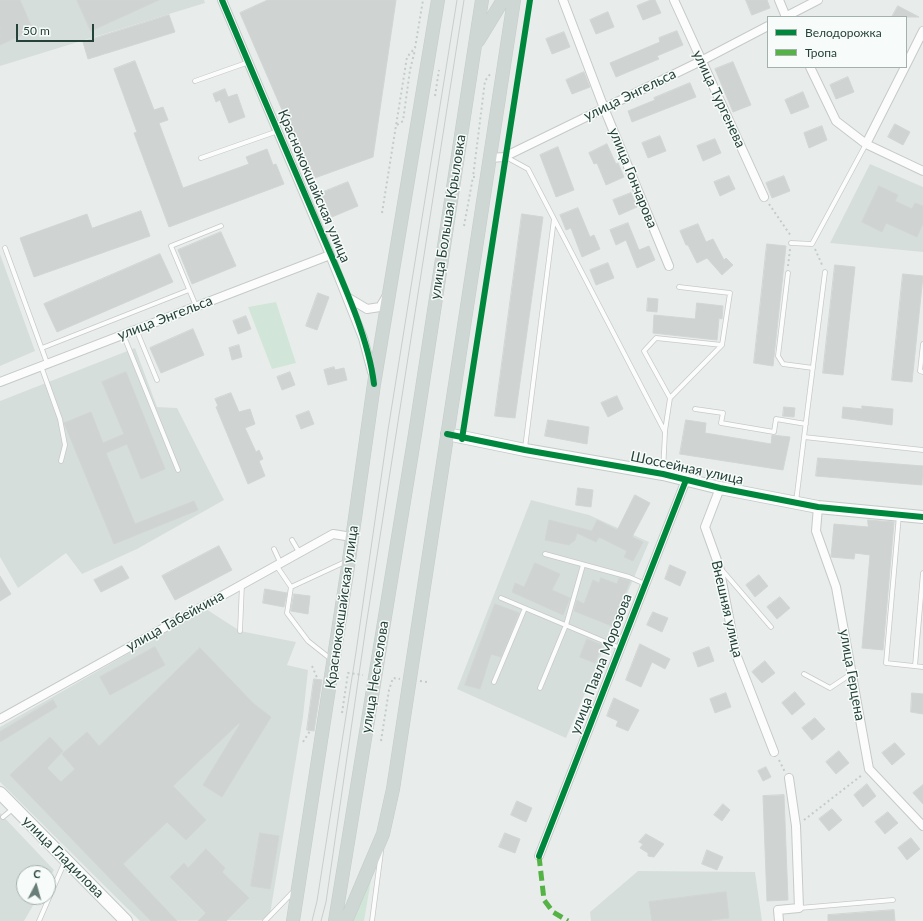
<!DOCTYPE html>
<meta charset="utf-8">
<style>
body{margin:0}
#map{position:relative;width:923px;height:921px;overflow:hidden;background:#e8edeb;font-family:Lato,sans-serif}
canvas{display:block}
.legend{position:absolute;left:767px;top:16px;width:140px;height:52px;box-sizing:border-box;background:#f7fbf9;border:1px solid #a3b1ad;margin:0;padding:5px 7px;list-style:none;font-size:12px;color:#24423a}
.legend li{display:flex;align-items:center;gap:8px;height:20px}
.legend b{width:20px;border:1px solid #a3b1ad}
.north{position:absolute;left:16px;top:865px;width:40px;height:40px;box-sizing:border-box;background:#f7fbf9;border:1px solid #a3b1ad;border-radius:50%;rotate:6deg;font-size:11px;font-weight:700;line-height:16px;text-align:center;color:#24423a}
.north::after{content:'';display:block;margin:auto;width:14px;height:18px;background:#697e78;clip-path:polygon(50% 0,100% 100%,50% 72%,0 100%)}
.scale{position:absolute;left:16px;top:24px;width:78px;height:18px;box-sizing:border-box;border:2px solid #24423a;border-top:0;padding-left:5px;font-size:12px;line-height:14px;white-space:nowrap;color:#24423a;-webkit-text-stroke:3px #f7fbf9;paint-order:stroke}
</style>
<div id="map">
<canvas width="923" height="921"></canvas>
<ul class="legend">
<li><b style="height:5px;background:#00873e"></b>Велодорожка</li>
<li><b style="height:5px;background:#55b346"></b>Тропа</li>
</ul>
<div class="north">С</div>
<div class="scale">50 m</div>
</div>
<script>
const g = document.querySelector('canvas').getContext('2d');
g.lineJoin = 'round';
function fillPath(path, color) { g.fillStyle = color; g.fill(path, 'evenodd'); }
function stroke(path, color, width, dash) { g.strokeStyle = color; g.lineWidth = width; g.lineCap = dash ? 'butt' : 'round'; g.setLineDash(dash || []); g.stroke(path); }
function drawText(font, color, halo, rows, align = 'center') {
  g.font = font + ' Lato,sans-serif'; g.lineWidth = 3; g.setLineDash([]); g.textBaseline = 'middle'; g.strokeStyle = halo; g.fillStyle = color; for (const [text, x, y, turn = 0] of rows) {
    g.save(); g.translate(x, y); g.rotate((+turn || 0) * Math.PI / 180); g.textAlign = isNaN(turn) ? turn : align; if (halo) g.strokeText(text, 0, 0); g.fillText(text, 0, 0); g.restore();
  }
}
fillPath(new Path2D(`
 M0,0H204L205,3L0,66Z
 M870,164L923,187V252L830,243Z
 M0,254L35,351L0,366Z
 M135,348L157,407L177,408L224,500L137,549L82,574L66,553L18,588L0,557V401Z
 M531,500L589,515L649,542L566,738L457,689Z
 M206,609L240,631L296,642L287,665L308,670L303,717L269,920L140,921L0,782V727Z
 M0,813L54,870L48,880V873H24V897H38L24,921H0Z
 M638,871L755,872L762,921H591L590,912Z`), '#d6dedb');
fillPath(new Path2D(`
 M276,302L296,363L272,369L248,307Z
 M372,874L364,921H349Z`), '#d1e6d8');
const building = new Path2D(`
 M0,0H20L33,30L0,45Z
 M77,0H159L91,31Z
 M268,0H396L373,157L312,179L240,13Z
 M651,0H655L661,13L643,20L637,6Z
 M746,0H767L770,8L752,15Z
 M898,6L919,17H892Z
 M608,12L614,27L596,34L590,20Z
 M169,15L175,32L88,59L83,42Z
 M677,31L683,45L657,56L659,59L616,77L610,63L660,42L659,38Z
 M564,32L570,47L552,54L546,39Z
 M135,61L154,110L163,107L168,120L159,123L183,188L249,164L246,157L267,149L273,165L276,164L284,184L169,227L134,133L137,132L114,69Z
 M733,62L751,105L733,112L715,69Z
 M584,72L590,87L572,94L566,80Z
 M848,77L854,92L836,99L830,85Z
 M690,83L696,97L632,122L628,111L655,100L654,98Z
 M225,89L228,97L237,94L245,117L229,123L220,100L216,102L213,94Z
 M803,92L809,107L791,114L785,100Z
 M895,124L910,132L903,145L888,137Z
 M822,126L827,140L809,148L804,133Z
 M660,136L666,151L648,158L642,143Z
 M715,139L721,153L703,161L697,146Z
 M607,144L616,164L618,163L624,177L606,185L597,163L594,164L589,153Z
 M558,147L574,190L556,197L540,155Z
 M729,176L735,189L720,196L714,182Z
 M784,176L790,191L772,198L766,183Z
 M348,182L358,206L332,217L321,193Z
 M879,186L898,195L895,201L912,209L915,203L923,206V223L917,237L886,223L882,232L862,222Z
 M631,193L637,207L619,215L613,200Z
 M578,208L590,237L594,235L600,249L582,257L571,228L566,230L560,215Z
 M141,211L150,236L34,277L20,238L87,214L92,228Z
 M522,214L543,217L515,418L495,416Z
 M628,223L639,250L649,246L655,260L637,268L626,240L616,245L610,230Z
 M698,224L706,242L713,239L724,260L726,258L733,265L722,275L707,258L697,263L688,245H686L680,231Z
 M221,232L236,266L192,284L178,250Z
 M767,244L786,246L773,366L754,363Z
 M160,254L173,282L57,332L44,304Z
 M608,263L614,278L596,285L590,270Z
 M835,265L855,267L843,375L823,373Z
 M903,274L923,276L912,382L892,380Z
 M318,293L329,297L317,330L306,326Z
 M648,298L658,299L657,312L647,311Z
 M697,303L723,306L722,319L719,318L717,340L653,333L654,315L695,319Z
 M246,316L251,329L238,334L233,321Z
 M193,329L204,355L161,373L150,348Z
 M239,345L242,357L232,360L229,348Z
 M334,367L335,370L344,368L347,380L328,385L324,370Z
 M126,372L165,469L141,479L127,444L106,453L135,524L194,501L198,510L114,544L64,423L91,412L103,443L124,434L102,382Z
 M290,372L295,385L282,390L277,377Z
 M231,393L239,412L250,409L255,424L245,428L256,452L259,450L263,459L259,461L265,476L248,484L216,407L218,406L215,399Z
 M617,396L623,409L608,417L601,403Z
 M862,406L893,409L892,425L842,418L843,407L862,409Z
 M784,407L795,408L794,417L783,416Z
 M309,411L314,424L301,429L296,416Z
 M548,420L589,427L587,444L545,436Z
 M686,420L706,423L705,433L771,444L772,435L790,437L783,470L680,454Z
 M818,458L923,466L922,485L816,476Z
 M578,488L593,490L591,507L576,505Z
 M635,495L650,503L632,537L643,542L633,561L624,557L627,551L599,537L596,542L577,533L575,540L569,545L545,540L549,520L592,531L597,520L617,530Z
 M868,520L894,522L883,650L862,648L870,555L855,553L854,559L831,557L834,524L868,527Z
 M219,546L232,570L175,600L162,576Z
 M535,563L560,574L552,590L570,598L563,615L512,592L515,583L524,587Z
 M670,565L686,572L680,586L665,579Z
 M122,566L129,578L101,592L94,580Z
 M759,575L768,586L755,597L746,585Z
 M0,576L11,594L0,601Z
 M601,578L617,584L619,578L630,581L612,626L574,611L577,600L584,604L593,580L599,583Z
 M265,589L287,593L284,607L263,603Z
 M294,594L310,596L308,614L291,611Z
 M780,597L790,608L777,619L767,607Z
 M495,604L519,613L501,657L491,654L480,689L465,685Z
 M653,612L668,618L662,632L647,625Z
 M587,639L602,645L595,663L580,657Z
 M640,644L670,659L665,669L652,662L641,687L626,680Z
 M155,647L165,665L110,695L100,677Z
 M709,647L714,661L698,667L693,653Z
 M200,648L254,704L271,717L222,797L203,785L240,724L239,723L173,786L206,820L186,840L167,822L123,864L177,921H151L10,775L50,737L63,751L47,768L61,782L75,769L62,754L87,732L99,746Z
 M765,661L775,673L762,683L752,672Z
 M314,679L322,680L314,731L307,730Z
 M795,692L805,704L792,715L782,703Z
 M726,693L731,707L715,713L710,699Z
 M912,693L923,694V714L911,712Z
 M614,698L639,710L628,731L616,726L618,721L607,716Z
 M53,700L57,707L0,742V732Z
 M815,718L825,729L812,740L802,728Z
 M895,743L905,754L892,765L882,753Z
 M839,751L849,763L836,774L826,762Z
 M766,767L771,777L763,781L758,771Z
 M867,784L876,796L863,807L854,795Z
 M923,785V804L913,793Z
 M784,795L788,900L767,901L763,796Z
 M517,801L532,808L526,822L511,815Z
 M723,804L730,810L722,821L714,815Z
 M832,809L842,820L829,831L819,819Z
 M888,812L898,823L885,834L875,822Z
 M260,833L279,836L270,889L251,886Z
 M505,833L520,839L515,853L499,847Z
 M646,834L664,844L654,857L648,856V853L640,848L643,844L639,842Z
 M911,838L920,849L907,860L898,848Z
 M206,849L225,868L222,872L249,898L226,921H198L206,913L170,877L184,863L188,868Z
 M707,850L723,857L717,870L702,864Z
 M726,892L729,918L704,921H652L649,902Z
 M894,910L895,921H828V915Z`);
fillPath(building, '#cfd4d2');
stroke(building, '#d1d6d4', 1);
const lane = new Path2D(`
 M195,81L249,62
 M506,157L528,169L665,432L663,472
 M201,158L278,131
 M791,243L812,244L866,144
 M5,248L47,363
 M788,273L778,356L783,364L813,368
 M679,287L730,293L722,345L670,398L644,351L656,338L722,345
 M196,306L171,246L221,226
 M136,329L157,380
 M123,334L178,470
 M923,344L920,371L923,372
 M42,348L189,290
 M41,366L60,419L65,445L61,461
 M695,409L723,413L721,423L774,432L776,419L806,424
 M665,431L670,398
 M804,437L825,272
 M525,448L554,219
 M796,502L804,437L923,450
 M899,515L886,663L923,667
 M292,540L299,552
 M274,549L280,562
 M545,554L629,577L645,584
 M276,565L291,587
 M722,570L771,627
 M501,598L620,648
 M240,631L242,584
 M332,660L308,641L287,613L291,587L345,562
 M915,666L923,573
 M804,674L830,688L851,674
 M494,682L525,608
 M540,688L566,625L583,565
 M3,817L14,808
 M799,908L893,900
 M39,921L65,861
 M265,921L293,892
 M372,921L381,852`);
const street = new Path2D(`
 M222,0L330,255L363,338L372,372
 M563,0L604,108L669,266
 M674,0L764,197
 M779,0L786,17
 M785,17L818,0
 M906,65L923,31
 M810,67L836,121L866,144L923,171
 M866,144L905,67
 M490,158L504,157L701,61L768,26
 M347,297L367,309L380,307L386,297
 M0,382L330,255
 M720,488L705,527L719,566L736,654L774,752
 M818,507L816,531L836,587L869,769L923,826
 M0,719L333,534L352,537
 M539,856L686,480
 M779,921L778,910L799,908L796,826L789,778`);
const secondary = new Path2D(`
 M447,434L525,450L663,474L720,488L818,507L923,517
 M0,793L126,921`);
const primary = new Path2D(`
 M478,41L503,0
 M293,921L349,560L374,384L438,0
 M335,921L415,434L482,0
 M346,921L383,834L393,789L514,0`);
stroke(lane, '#c5cac8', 5.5);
stroke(street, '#c5cac8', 10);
stroke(secondary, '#c3cbc8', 14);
stroke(primary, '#c3ccc9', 14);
stroke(new Path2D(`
 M435,96L439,70
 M397,125L403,121L410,70L415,50
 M506,147L530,0
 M475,177H473L485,81L491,73
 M769,204L791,236
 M382,213L407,57L415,48L423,0
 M464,226L473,177
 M815,249L823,267
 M788,266L790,249
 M464,428L504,165
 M312,666L318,680
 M420,681L427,682
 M342,713L348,673L363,675
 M381,741L389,690L393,678L400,679
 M303,742L310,731
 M779,760L785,772
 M804,820L862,775`), '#c3ccca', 2, [2, 3]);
stroke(lane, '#fcfcfc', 4);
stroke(street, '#fcfcfc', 8);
stroke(secondary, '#fcfcfc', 12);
stroke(primary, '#cfd7d5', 13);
stroke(new Path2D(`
 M312,921L317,901L356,652L388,430L457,0
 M321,921L326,902L366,626L464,0`), '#c9cdcc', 1);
stroke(new Path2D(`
 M539,856L544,900L553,912L568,921`), '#55b346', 5, [10, 5]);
stroke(new Path2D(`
 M222,0C254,76 286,151 319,227C339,274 368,334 374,384
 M447,434L525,450L663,474L720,488L818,507L923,517
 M462,439L530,0
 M539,856L686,480`), '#00873e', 6);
drawText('14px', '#24423a', '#f7fbf9', [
 ["улица Энгельса",630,95,-26],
 ["улица Тургенева",719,99,65],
 ["улица Гончарова",633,178,68],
 ["Краснококшайская улица",314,186,67],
 ["улица Большая Крыловка",448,217,-81],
 ["улица Энгельса",165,318,-21],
 ["Шоссейная улица",687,468,12],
 ["Краснококшайская улица",342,607,-82],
 ["Внешняя улица",727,609,77],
 ["улица Табейкина",175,621,-29],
 ["улица Павла Морозова",601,664,-69],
 ["улица Герцена",852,675,80],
 ["улица Несмелова",375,677,-81],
 ["улица Гладилова",63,857,45]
]);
</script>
